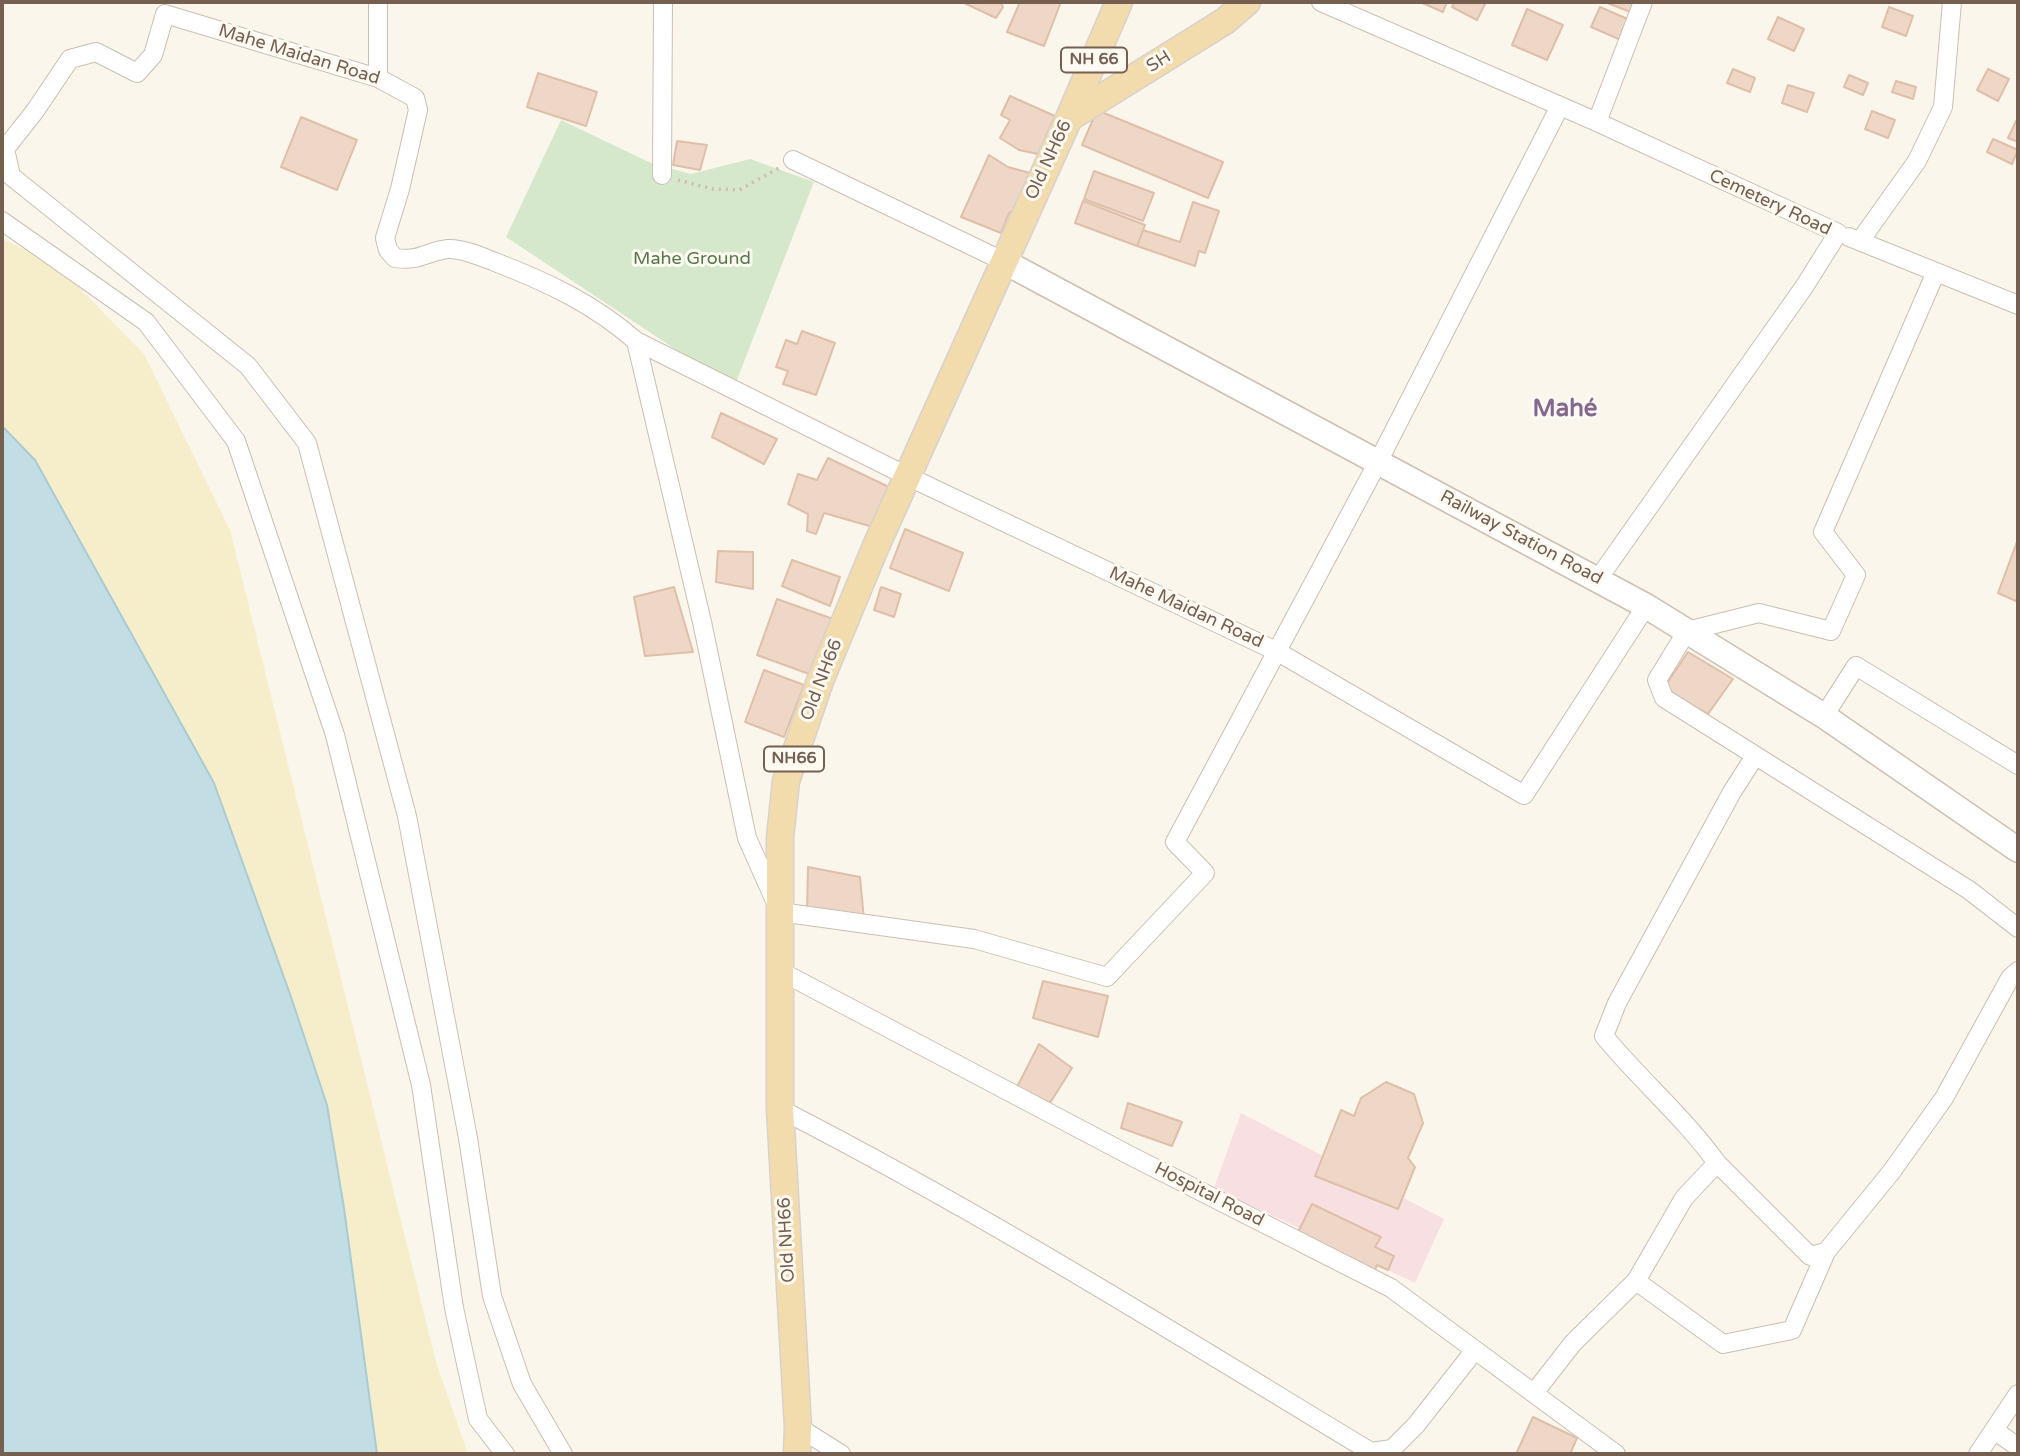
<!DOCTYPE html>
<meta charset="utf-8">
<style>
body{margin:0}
#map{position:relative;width:2020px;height:1456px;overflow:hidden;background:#fbf6ec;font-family:"Varela Round",sans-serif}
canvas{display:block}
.frame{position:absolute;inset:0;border:4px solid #745f51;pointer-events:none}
</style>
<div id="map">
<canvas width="2020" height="1456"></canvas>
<div class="frame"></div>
</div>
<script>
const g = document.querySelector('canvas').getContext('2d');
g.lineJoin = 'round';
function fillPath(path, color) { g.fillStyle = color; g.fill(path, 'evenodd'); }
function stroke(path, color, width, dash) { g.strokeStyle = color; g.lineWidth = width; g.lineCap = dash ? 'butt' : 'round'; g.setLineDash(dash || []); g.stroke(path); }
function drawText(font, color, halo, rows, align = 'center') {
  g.font = font + ' "Varela Round",sans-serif'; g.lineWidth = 6; g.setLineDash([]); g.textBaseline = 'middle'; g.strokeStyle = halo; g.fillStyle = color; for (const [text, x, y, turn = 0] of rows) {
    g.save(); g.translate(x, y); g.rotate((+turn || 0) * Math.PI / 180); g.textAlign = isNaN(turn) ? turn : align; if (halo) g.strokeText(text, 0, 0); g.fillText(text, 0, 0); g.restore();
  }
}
fillPath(new Path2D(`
 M1241,1113L1444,1219L1415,1283L1214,1188Z`), '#f8e0e2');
fillPath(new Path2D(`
 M561,120L651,163L691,174L750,159L814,182L735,385L693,361L506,237Z`), '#d5e8cb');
fillPath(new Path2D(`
 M2,239L53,261L144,354L230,530L436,1362L468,1454H377L344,1208L327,1105L214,784L35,460L2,426Z`), '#f6eeca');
const water = new Path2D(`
 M2,426L35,460L214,783L290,994L327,1105L344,1208L377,1454H2Z`);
fillPath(water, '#c2dde3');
stroke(water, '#a9ccd4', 2);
const building = new Path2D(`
 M962,2H1001L1003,7L996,18Z
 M1020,2H1061L1044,46L1007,32Z
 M1420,2H1447L1443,12Z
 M1454,2H1486L1477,20L1452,7Z
 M1605,2H1637L1633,13Z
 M1600,7L1630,20L1621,40L1591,27Z
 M1889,7L1913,16L1906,36L1882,27Z
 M1527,9L1563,25L1547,60L1512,45Z
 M1778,17L1804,29L1794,51L1768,39Z
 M1733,69L1755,78L1750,92L1727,83Z
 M1988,69L2009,79L1998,101L1977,90Z
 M538,73L597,92L586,126L527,107Z
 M1849,75L1868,83L1863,95L1844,87Z
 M1896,81L1916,87L1913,99L1892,92Z
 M1788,85L1814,93L1807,112L1782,103Z
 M1010,96L1055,116L1038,154L1019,150L1000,138L1010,120L1001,115Z
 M1097,110L1223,162L1208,198L1082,145Z
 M1872,111L1895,120L1888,138L1865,129Z
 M301,117L357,140L337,190L281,167Z
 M2016,121L2018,122V142L2008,138Z
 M1993,139L2018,150L2012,164L1987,152Z
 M677,141L707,145L700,170L673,165Z
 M989,155L1008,167L1030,173L1017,210L1009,213L1001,233L961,217Z
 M1094,171L1154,193L1143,221L1084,199Z
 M1083,201L1145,225L1137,246L1075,223Z
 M1193,202L1219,211L1205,253L1199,251L1195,266L1137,246L1143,230L1180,242Z
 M802,331L835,343L816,395L783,384L788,371L776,367L786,340L797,344Z
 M721,413L777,439L764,464L712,437Z
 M828,458L889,487L873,527L824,513L816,534L807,531L808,514L788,504L798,474L817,480Z
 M905,529L963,553L949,591L890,568Z
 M2018,539V602L1998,593Z
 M718,551L753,552V589L716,582Z
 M792,560L840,577L830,606L782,586Z
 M674,587L693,652L645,656L634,597Z
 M881,587L901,594L894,617L874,610Z
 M777,599L833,619L812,675L757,655Z
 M1688,652L1733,679L1708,714L1663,689Z
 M764,670L804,685L784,737L745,722Z
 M808,867L860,877L864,920L807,911Z
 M1043,981L1108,996L1098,1037L1033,1018Z
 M1039,1044L1072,1068L1050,1103L1017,1087Z
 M1386,1082L1414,1094L1423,1123L1408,1158L1415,1167L1398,1209L1315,1176L1341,1110L1354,1116L1361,1098Z
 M1128,1103L1182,1122L1172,1146L1121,1128Z
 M1312,1204L1381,1237L1375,1247L1394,1256L1388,1270L1377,1265L1374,1273L1297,1234Z
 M1533,1417L1577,1438L1570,1454H1516Z`);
fillPath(building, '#eed7c6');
stroke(building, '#dfbfa8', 2);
const street = new Path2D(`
 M1321,2L1597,122L1838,233L1804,287L1598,579
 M378,78V2
 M1597,122L1643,2
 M793,160L1003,261
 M662,175L663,2
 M2,221L146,322L236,441L335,735L421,1085L454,1308L478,1419L505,1454
 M1849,237L2018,305
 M1860,241L1917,161L1943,107L1952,2
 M1936,272L1823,532L1856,575L1831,631L1759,613L1687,631L1657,680L1664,698L1969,890L2018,928
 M636,341L702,622L747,838L780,912L974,939L1107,977L1205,873L1175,842L1378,462L1560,106
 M1824,716L1856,666L2018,765
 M780,971L1129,1155L1391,1288L1616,1454
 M780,1109C983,1213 1176,1334 1371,1452L1392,1449L1416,1425L1475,1350
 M1717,1163L1810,1256L1826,1252L1892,1171L1944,1098L2010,978L2018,971
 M1636,1281L1723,1344L1792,1330L1826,1252
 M1534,1393L1573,1343L1636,1281L1684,1198L1717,1163C1684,1117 1640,1080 1604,1036L1617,1003L1732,792L1755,756
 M798,1427L841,1454
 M1994,1430L2018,1447
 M563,1454L522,1384L492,1296L468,1138L407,816L307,443L248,366L11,176L5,149L35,111L70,59L96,52L137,73L153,55L165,14L378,78L415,98L418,110L400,189L385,238L388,250L395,258C420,262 427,251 448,249C462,248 482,257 495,262C547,282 594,304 636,341L907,476L1278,652L1524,795L1646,606
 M1978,1454L2018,1394`);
const secondary = new Path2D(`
 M1003,261L1646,606L1824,716L2018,850`);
const primary = new Path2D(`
 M1069,118L1225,21L1247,2
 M797,1454L798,1427L780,1109V838L786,781L820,681L876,546L1069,118L1119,2`);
stroke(street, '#ccbeb2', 20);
stroke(secondary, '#cfbfb0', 27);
stroke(primary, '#d8d2ce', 29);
stroke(new Path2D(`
 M678,180L713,189L739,190L779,168`), '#d3bba9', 3.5, [2, 5]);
stroke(street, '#fff', 18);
stroke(secondary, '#fff', 24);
stroke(primary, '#f2dbac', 26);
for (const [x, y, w] of [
 [1094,60,66],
 [794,759,60]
]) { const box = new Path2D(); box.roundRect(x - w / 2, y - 12.5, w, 25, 5); g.fillStyle = '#fefaf2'; g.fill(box); stroke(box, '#745f51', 2); }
drawText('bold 16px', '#745f51', null, [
 ["NH 66",1094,60],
 ["NH66",794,759]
]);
drawText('18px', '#745f51', '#fefaf2', [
 ["Mahe Maidan Road",299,55,17],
 ["SH",1159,62,-32],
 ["Old NH66",1049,160,-65],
 ["Cemetery Road",1770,203,25],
 ["Railway Station Road",1521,538,28],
 ["Mahe Maidan Road",1186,608,25],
 ["Old NH66",822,680,-69],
 ["Hospital Road",1209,1195,27],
 ["Old NH66",787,1240,-93]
]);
drawText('18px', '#55784a', '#fefaf2', [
 ["Mahe Ground",692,259]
]);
drawText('bold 24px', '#84698f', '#fefaf2', [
 ["Mahé",1565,410]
]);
</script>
